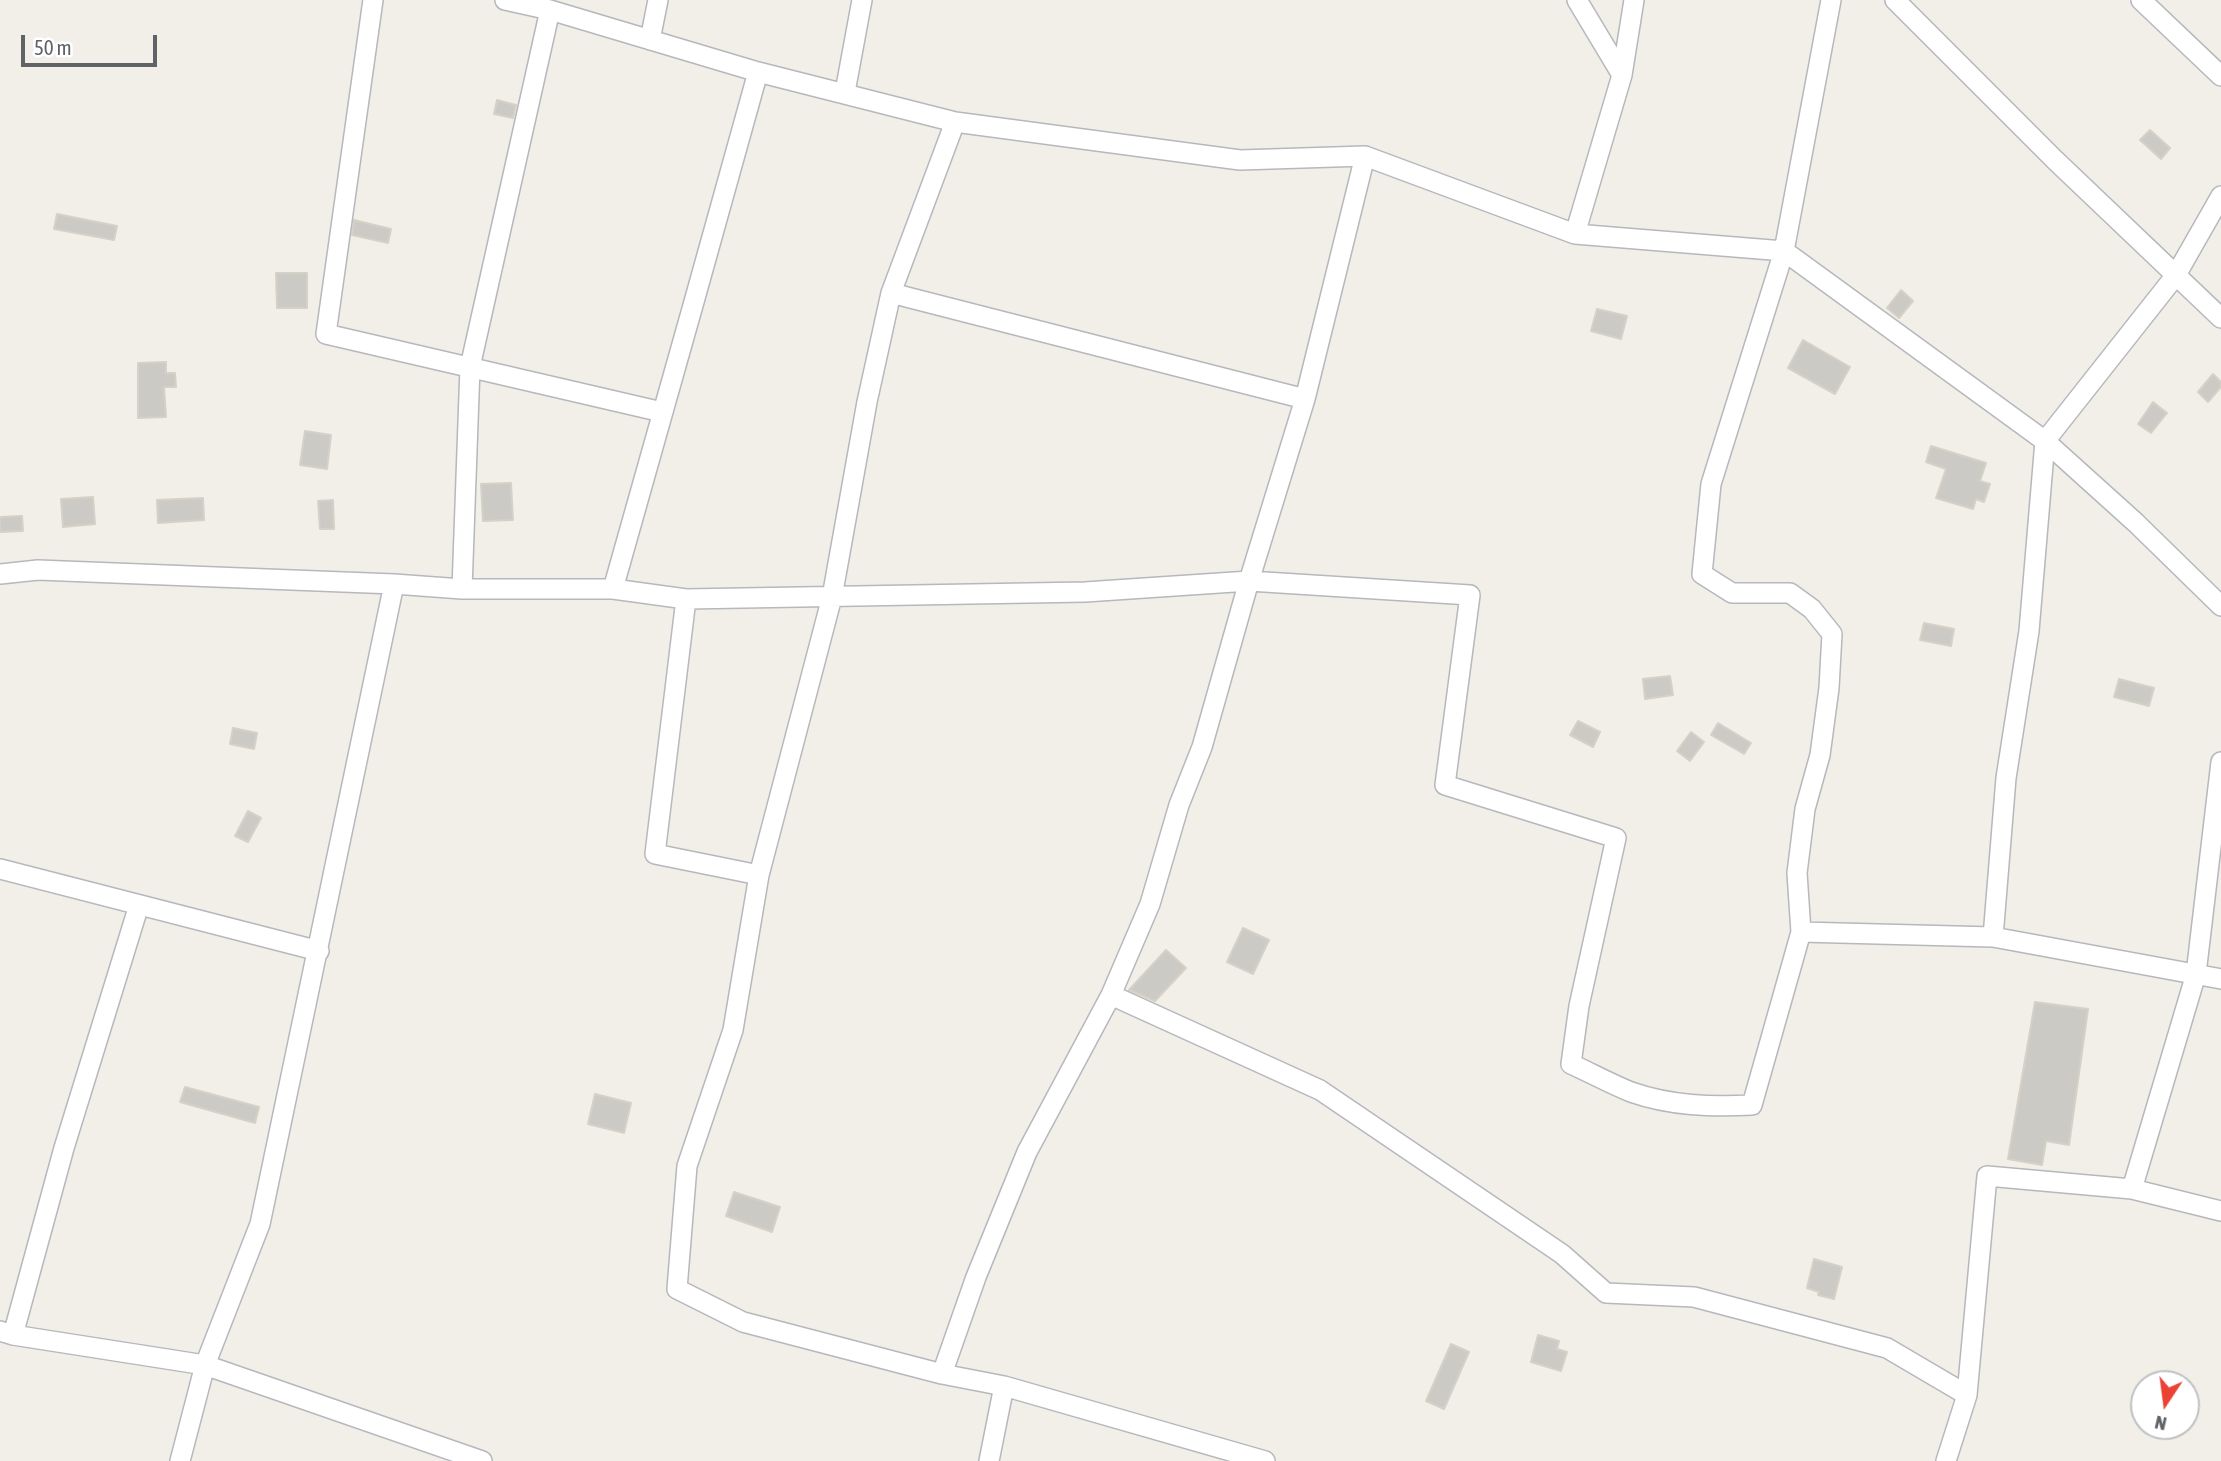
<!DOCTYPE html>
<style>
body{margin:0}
#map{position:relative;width:2221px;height:1461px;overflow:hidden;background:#f1efe8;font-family:"Asap Condensed",sans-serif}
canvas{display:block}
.north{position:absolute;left:2130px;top:1370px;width:70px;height:70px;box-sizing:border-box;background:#fff;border:2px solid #bfc1c3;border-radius:50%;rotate:193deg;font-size:19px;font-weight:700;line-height:28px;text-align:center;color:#5f6368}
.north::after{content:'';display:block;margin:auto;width:24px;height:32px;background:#ea4335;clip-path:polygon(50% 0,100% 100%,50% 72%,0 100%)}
.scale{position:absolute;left:21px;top:35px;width:136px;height:32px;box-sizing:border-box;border:4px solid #5f6368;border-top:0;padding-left:9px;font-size:21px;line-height:24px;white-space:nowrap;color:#5f6368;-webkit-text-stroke:5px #fff;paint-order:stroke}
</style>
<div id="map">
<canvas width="2221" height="1461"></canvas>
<div class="north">N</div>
<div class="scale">50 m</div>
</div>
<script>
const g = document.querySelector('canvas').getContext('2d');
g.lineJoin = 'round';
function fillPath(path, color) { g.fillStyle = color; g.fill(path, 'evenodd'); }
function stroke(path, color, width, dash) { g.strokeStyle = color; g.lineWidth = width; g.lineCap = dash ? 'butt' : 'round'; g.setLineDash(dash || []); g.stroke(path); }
const building = new Path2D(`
 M497,100L516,105L513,118L494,114Z
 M2150,130L2170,148L2161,159L2140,140Z
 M57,214L117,226L114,240L54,229Z
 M354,220L391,229L388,243L352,235Z
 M276,273H307V308H277Z
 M1901,290L1913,301L1899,318L1887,308Z
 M1597,309L1627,316L1621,339L1591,331Z
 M1803,340L1850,367L1835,394L1788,368Z
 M166,362V373H175L176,387H164L166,417L138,418V363Z
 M2213,374L2221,382V387L2208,402L2198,392Z
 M2153,402L2167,413L2151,433L2138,424Z
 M305,431L331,435L327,469L300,465Z
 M1931,446L1986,463L1980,481L1990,484L1984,502L1976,499L1973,509L1936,498L1946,469L1926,462Z
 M511,483L513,520L483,521L481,484Z
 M93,497L95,524L63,527L61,499Z
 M203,498L204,520L158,523L157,500Z
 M333,500L334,529H320L318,501Z
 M22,516L23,531L0,532V517Z
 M1924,623L1954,629L1951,646L1920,640Z
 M1670,676L1673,695L1645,699L1643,679Z
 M2119,679L2154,688L2149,706L2114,697Z
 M1578,721L1600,732L1593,747L1570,735Z
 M1718,723L1751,743L1744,754L1711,735Z
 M233,728L257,733L254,749L230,744Z
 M1691,732L1704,742L1690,761L1677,751Z
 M248,811L261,818L248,842L235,836Z
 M1243,928L1269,940L1253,974L1227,962Z
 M1166,950L1186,968L1155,1001L1129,990Z
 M2035,1002L2088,1009L2069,1145L2046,1141L2042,1165L2008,1159Z
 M185,1087L259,1107L255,1123L180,1102Z
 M595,1094L631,1103L624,1133L588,1124Z
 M734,1192L780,1207L772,1232L726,1216Z
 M1814,1259L1842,1267L1834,1299L1818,1295L1819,1292L1807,1288Z
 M1538,1335L1559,1341L1557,1349L1567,1352L1561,1371L1531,1362Z
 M1451,1344L1469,1352L1444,1409L1426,1401Z`);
fillPath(building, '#cccac5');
stroke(building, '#d6d1c6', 2);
const street = new Path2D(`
 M373,0L326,334L662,412
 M505,0L550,10L758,72L955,122L1240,160L1365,156L1575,234L1784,251L2045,441L2136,523L2221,606
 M1577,0L1622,75
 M1895,0L2055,160L2221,318
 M2141,0L2221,76
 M650,40L658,0
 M845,92L862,0
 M955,122L891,293L1305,399
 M1575,234L1622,75L1634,0
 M891,293L867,402L832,597L759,875L733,1030L687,1166L677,1289L743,1322L942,1374L976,1277L1027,1152L1111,995L1320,1090L1562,1254L1606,1293L1694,1297L1887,1348L1967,1395
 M0,574L38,570L394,584L462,589H613L686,599L1085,592L1249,581L1470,595L1445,785L1616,838L1579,1006L1571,1064C1591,1073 1611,1084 1631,1092C1671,1106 1711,1107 1752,1105L1801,932L1797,873L1805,809L1820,755L1829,688L1832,634L1812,609L1790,593H1732L1702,574L1711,484L1784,251L1831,0
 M462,589L470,367L550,10
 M613,589C661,416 711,245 758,72
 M686,599L655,854L759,875
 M0,869L319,951
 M1801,932L1993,937L2006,778L2029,631L2045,441L2176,275L2221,196
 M1993,937L2221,979
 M1111,995L1150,904L1179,805L1202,747L1249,581L1305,399L1365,156
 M2132,1189L2196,974L2221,762
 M0,1331L13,1335L205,1365L482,1461
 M13,1335L64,1148L139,905
 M942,1374L1004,1386L1265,1461
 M180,1461L205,1365L260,1224L394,584
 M989,1461L1004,1386
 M1946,1461L1967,1395L1987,1176L2132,1189L2221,1211`);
stroke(street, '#b5b8bc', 22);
stroke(street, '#fff', 19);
</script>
